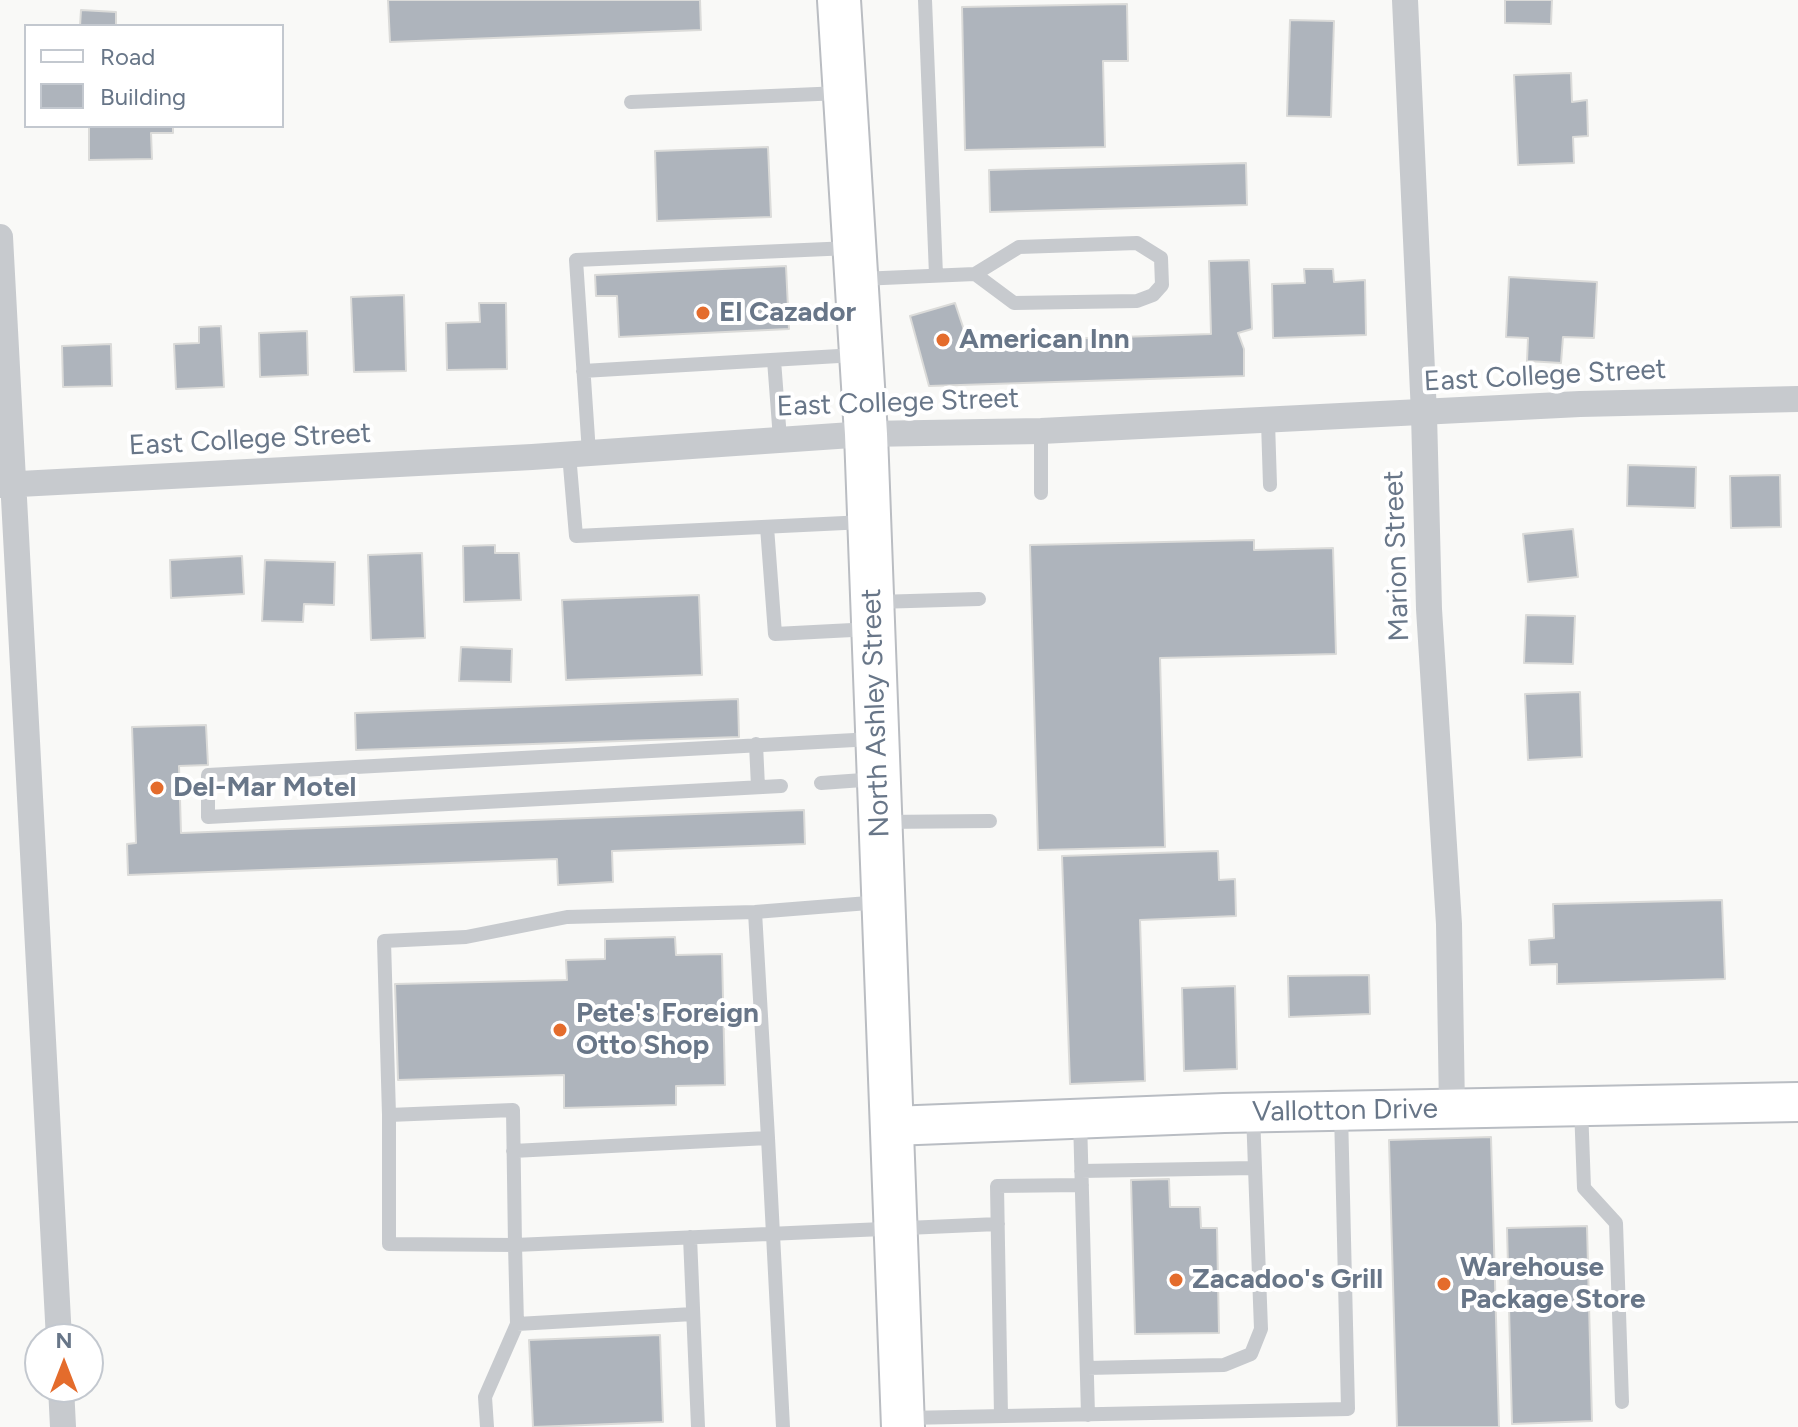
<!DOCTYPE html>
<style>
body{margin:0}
#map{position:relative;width:1798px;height:1427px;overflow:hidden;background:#f9f9f7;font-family:Figtree,sans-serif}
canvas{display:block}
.legend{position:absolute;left:24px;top:24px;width:260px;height:104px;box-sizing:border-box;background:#fff;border:2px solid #c3c8cf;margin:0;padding:10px 14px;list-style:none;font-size:24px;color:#687688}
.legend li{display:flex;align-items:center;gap:16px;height:40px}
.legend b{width:40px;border:2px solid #c3c8cf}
.north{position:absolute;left:24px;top:1323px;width:80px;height:80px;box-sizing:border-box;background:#fff;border:2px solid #c3c8cf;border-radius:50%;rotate:0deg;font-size:22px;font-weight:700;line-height:32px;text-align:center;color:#687688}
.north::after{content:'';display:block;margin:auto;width:28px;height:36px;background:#e46c2c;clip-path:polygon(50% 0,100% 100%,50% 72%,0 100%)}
</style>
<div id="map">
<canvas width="1798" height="1427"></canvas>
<ul class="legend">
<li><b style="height:10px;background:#fff"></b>Road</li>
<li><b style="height:22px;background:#aeb4bc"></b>Building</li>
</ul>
<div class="north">N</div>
</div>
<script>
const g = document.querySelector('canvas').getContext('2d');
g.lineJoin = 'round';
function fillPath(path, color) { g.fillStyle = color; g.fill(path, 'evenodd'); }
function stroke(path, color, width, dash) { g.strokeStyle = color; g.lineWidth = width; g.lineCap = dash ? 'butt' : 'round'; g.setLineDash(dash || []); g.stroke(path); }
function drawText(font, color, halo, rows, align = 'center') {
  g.font = font + ' Figtree,sans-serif'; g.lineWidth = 8; g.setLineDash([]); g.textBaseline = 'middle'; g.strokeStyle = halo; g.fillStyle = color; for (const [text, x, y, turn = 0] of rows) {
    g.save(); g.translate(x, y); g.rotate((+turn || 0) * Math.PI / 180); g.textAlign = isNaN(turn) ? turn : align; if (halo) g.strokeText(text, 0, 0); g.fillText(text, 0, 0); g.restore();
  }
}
const building = new Path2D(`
 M388,0H700L701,30L390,42Z
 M1505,0H1552L1551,24L1505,23Z
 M1127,4L1128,61H1103L1105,147L965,150L962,7Z
 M81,10L116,12V26H80Z
 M1290,20L1334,21L1331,117L1287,116Z
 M1571,73L1572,102L1587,100L1588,136L1573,137L1574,163L1518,165L1514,75Z
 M89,126H173V133H151L152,159L89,160Z
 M768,147L771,217L657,221L655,151Z
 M1246,163L1247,205L990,212L989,170Z
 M1249,260L1252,329L1238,333L1244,349V376L929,386L910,316L955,303L968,342L1211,334L1209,261Z
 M786,266L789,329L619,337L617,296H596L595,275Z
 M1304,269H1333L1334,282L1365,280L1366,335L1273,338L1272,284L1305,283Z
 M1509,277L1597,282L1594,338L1563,337L1561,363L1527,361L1528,338L1506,337Z
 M404,295L406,371L354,372L351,297Z
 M479,303H506L507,369L447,370L446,323L480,322Z
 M221,326L224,387L176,389L174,344L199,343V327Z
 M307,331L308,375L260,377L259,333Z
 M111,344L112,386L63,387L62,346Z
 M1628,465L1696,467L1695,508L1627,506Z
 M1780,475L1781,527L1731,528L1730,476Z
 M1573,529L1578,577L1528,582L1523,534Z
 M1254,540V550L1333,548L1336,654L1160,658L1165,847L1038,850L1030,545Z
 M495,545V553H519L521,600L464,602L463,546Z
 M422,553L425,638L371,640L368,555Z
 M242,556L244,594L171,598L170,560Z
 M265,560L335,562L334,605L304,604L303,622L262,621Z
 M699,595L702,675L566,680L562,600Z
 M1526,615L1575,616L1573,664L1524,663Z
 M461,647L512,649L511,682L459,681Z
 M1580,692L1582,757L1528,760L1525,694Z
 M738,699L739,737L356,750L355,713Z
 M206,725L208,765L179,766L181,833L804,810L805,844L612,851L613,882L558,885L557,859L128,875L127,844L136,843L132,727Z
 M1218,851L1219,880L1235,879L1236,916L1140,920L1145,1081L1070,1084L1062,856Z
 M1722,900L1725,979L1557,984V964L1530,965L1529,940L1554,938L1553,904Z
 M675,937L676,955L722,954L725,1085L676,1086V1105L564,1108V1075L398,1080L395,984L567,980L566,960L605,959V939Z
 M1369,975L1370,1014L1289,1017L1288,976Z
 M1235,986L1237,1069L1184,1071L1182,988Z
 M1491,1137L1499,1427H1397L1389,1140Z
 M1169,1179L1170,1207H1200L1201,1228H1217L1219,1333L1135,1334L1131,1180Z
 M1587,1226L1592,1421L1512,1424L1507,1228Z
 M660,1335L663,1422L533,1427L529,1340Z`);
fillPath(building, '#aeb4bc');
stroke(building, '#dbdbd9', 2);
const secondary = new Path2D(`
 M892,1126L1224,1113L1798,1102`);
const primary = new Path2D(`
 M839,0L866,434L903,1427`);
stroke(secondary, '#b9bdc3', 42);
stroke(primary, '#babdc2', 46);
stroke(new Path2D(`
 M925,0L936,275
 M631,102L841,93
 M860,279L975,274L1019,247L1137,243L1161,258L1162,285L1153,295L1137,301L1014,303L975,274
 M774,360L780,439
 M583,371L856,355
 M1268,422L1270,485
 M1041,431V493
 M589,453L576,260L850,248
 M569,454L576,536L865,522
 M767,527L775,634L872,629
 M876,602L979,599
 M756,744L758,787
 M821,783L877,779
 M781,786L208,817V775L873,739
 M882,822L990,821
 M881,902L755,912L567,917L466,937L384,941L389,1115L513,1110L515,1245L998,1224
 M755,912L768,1138
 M1581,1107L1584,1188L1616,1223L1622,1402
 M1253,1113L1255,1168
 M389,1115V1244L515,1245L517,1324L485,1397L487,1427
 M1080,1119L1088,1415
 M513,1151L768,1138L783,1427
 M1081,1171L1255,1168L1261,1329L1251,1354L1224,1365L1087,1368
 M690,1237L698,1427
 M517,1324L693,1314
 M1001,1416L997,1186L1082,1185
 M906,1418L1348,1409L1341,1112`), '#c7cace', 14);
stroke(new Path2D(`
 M1405,0L1424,414L1429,609L1449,924L1452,1109
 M0,237L59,1339
 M0,485L532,457L866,434L1041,431L1580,404L1798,399
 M61,1387L63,1427`), '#c7cace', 26);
stroke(secondary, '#fff', 38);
stroke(primary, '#fff', 42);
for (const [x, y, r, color] of [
 [703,313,8,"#e46c2c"],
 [943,340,8,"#e46c2c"],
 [157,788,8,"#e46c2c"],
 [560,1030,8,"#e46c2c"],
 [1176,1280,8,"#e46c2c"],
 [1444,1284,8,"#e46c2c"]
]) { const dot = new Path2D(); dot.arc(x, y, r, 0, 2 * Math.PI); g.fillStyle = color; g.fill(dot); stroke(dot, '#fff', 3); }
drawText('bold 28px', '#687688', '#fff', [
 ["El Cazador",719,313],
 ["American Inn",959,340],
 ["Del-Mar Motel",173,788],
 ["Pete's Foreign",576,1014],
 ["Otto Shop",576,1046],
 ["Warehouse",1460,1268],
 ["Package Store",1460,1300],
 ["Zacadoo's Grill",1192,1280]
], 'left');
drawText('28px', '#687688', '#fff', [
 ["East College Street",1545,376,-3],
 ["East College Street",898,403,-2],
 ["East College Street",250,440,-3],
 ["Marion Street",1397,556,-92],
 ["North Ashley Street",876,713,-92],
 ["Vallotton Drive",1345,1111,-1]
]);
</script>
